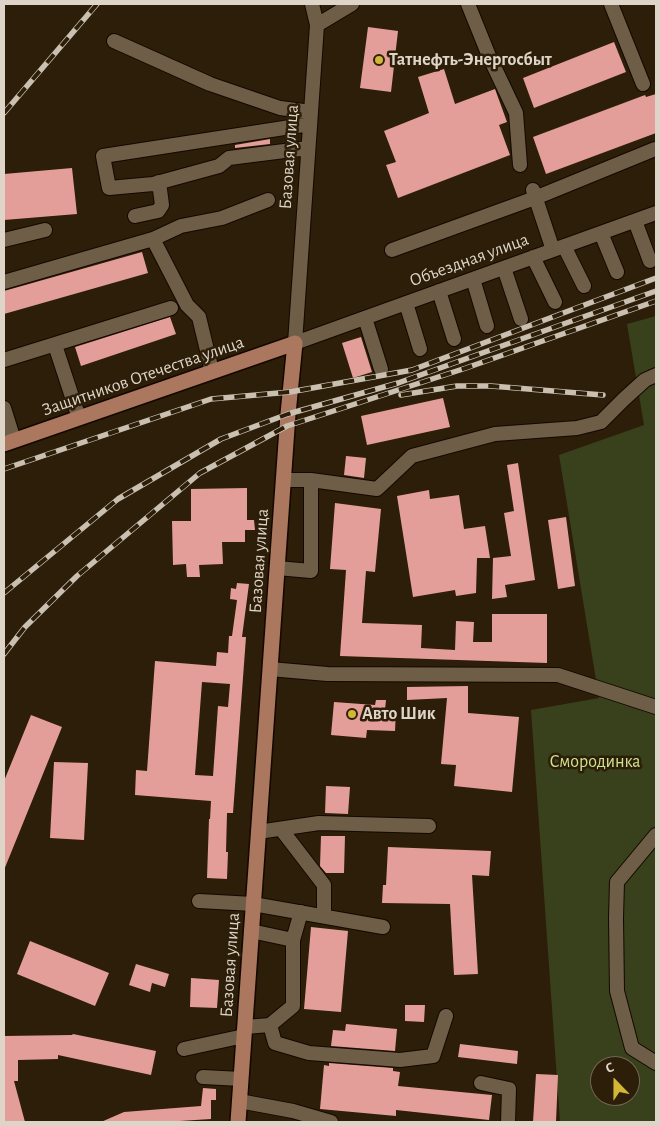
<!DOCTYPE html>
<meta charset="utf-8">
<style>
body{margin:0}
#map{position:relative;width:660px;height:1126px;overflow:hidden;background:#2c1e08;font-family:"Alegreya Sans",sans-serif}
canvas{display:block}
.frame{position:absolute;inset:0;border:5px solid #ded5c8;pointer-events:none}
.north{position:absolute;left:590px;top:1056px;width:50px;height:50px;box-sizing:border-box;background:#2c1e08;border:1px solid #736755;border-radius:50%;rotate:338deg;font-size:14px;font-weight:700;line-height:20px;text-align:center;color:#ded5c8}
.north::after{content:'';display:block;margin:auto;width:18px;height:22px;background:#d3b635;clip-path:polygon(50% 0,100% 100%,50% 72%,0 100%)}
</style>
<div id="map">
<canvas width="660" height="1126"></canvas>
<div class="frame"></div>
<div class="north">С</div>
</div>
<script>
const g = document.querySelector('canvas').getContext('2d');
g.lineJoin = 'round';
function fillPath(path, color) { g.fillStyle = color; g.fill(path, 'evenodd'); }
function stroke(path, color, width, dash) { g.strokeStyle = color; g.lineWidth = width; g.lineCap = dash ? 'butt' : 'round'; g.setLineDash(dash || []); g.stroke(path); }
function drawText(font, color, halo, rows, align = 'center') {
  g.font = font + ' "Alegreya Sans",sans-serif'; g.lineWidth = 5; g.setLineDash([]); g.textBaseline = 'middle'; g.strokeStyle = halo; g.fillStyle = color; for (const [text, x, y, turn = 0] of rows) {
    g.save(); g.translate(x, y); g.rotate((+turn || 0) * Math.PI / 180); g.textAlign = isNaN(turn) ? turn : align; if (halo) g.strokeText(text, 0, 0); g.fillText(text, 0, 0); g.restore();
  }
}
fillPath(new Path2D(`
 M656,316V1122H560L531,710L599,698L559,455L644,425L627,324ZM600,1066H630V1096H600Z`), '#38411b');
fillPath(new Path2D(`
 M368,27L398,31L391,92L360,88Z
 M614,42L626,72L534,108L523,78Z
 M444,69L455,104L495,89L507,122L499,125L510,155L398,198L386,165L396,162L384,131L429,113L418,77Z
 M656,94V133L546,174L533,137L645,95L646,97Z
 M270,139V144L235,148V145Z
 M72,168L77,214L4,220V174Z
 M142,252L148,273L4,314V291Z
 M170,317L176,334L81,366L75,347Z
 M361,337L372,372L353,378L342,343Z
 M443,398L450,427L367,445L361,416Z
 M346,456L366,458L364,478L344,475Z
 M518,463L535,580L505,585L507,597L492,599L493,558L511,556L504,513L514,511L507,465Z
 M247,488V520H254L255,530H245V542H222L223,564L199,565L200,577H187L186,564L173,565L172,521H191V489Z
 M429,490L430,499L459,495L464,529L485,526L490,558H477L476,593L456,596L455,590L413,597L397,496Z
 M335,503L381,509L375,572L366,571L362,623L422,625L421,648L455,650L456,621L474,622L473,642H492V614H547V663L340,656L346,570L330,569Z
 M566,517L575,586L558,589L548,520Z
 M237,583L249,584L242,637H246L233,813H227L226,852H228L227,879L207,878L209,819H210L211,801L135,795L136,770L147,771L155,661L216,666L217,652L228,653L229,636H232L237,600L230,599L231,588L236,589ZM202,682L230,684L228,707L218,706L213,776L195,775Z
 M468,686V713L519,717L512,792L454,786L456,765L441,764L447,698L407,700V687Z
 M376,700H386L385,710H396L395,731L367,730L366,738L331,735L334,702L375,705Z
 M31,715L62,727L4,870V781Z
 M54,762L88,763L84,840L50,838Z
 M326,786L350,787L348,814L325,813Z
 M321,836H345L344,873H326L320,866Z
 M388,847L491,851L489,876L472,875L478,974L454,975L450,904L382,903L383,885H386Z
 M311,927L348,931L341,1012L304,1009Z
 M30,941L109,973L95,1006L17,974Z
 M136,964L169,974L165,987L152,983L150,992L129,985Z
 M191,978L219,980L217,1008L190,1007Z
 M405,1005H425L424,1022L405,1021Z
 M346,1024L397,1029L395,1051L331,1046L333,1030L345,1031Z
 M73,1034L156,1051L151,1075L58,1055V1059L18,1060V1081H14L25,1122H4V1036L72,1035Z
 M460,1044L518,1051L517,1064L458,1057Z
 M329,1063L393,1068V1071L400,1072L398,1086L492,1095L489,1120L396,1110V1116L320,1109L324,1065L329,1066Z
 M536,1074L558,1075L556,1122H533Z
 M203,1088L216,1089V1100H211V1119L164,1122H101L124,1112L201,1106Z`), '#e49e9a');
const minor = new Path2D(`
 M312,4L317,25L295,343L656,213
 M468,4L489,56L516,113L520,165
 M611,4L643,84
 M317,25L352,4
 M114,41L210,84L280,108L311,112
 M308,148L229,158L219,166L153,184L109,188L103,156L310,124
 M533,190L553,250
 M135,216L158,211L162,205L159,182
 M635,221L650,261
 M601,233L617,272
 M153,239L187,305L199,317L212,371
 M4,240L45,230
 M564,246L584,286
 M392,250L535,198L655,149
 M533,257L555,302
 M504,268L521,319
 M473,279L487,326
 M4,282L153,239L181,226L222,218L268,200
 M439,291L454,339
 M406,303L420,349
 M365,318L381,369
 M55,345L79,418
 M4,360L171,308
 M4,408L14,440
 M283,480H311L377,489L412,456L495,434L577,428L601,422L624,399L645,380L656,375
 M277,568L311,571V480
 M270,669L327,674L558,675L656,707
 M281,829L324,885V916
 M258,832L319,823L429,826
 M656,835L617,882L616,918L617,991L632,1048L656,1063
 M199,901L253,904L383,927
 M293,940L301,912
 M270,1025L275,1043L309,1053L400,1060L433,1056L446,1016
 M245,1027L270,1025L293,1006V940L251,931
 M184,1049L244,1036
 M203,1077L241,1079
 M481,1083L509,1089L508,1122
 M239,1101L293,1111L331,1122`);
const major = new Path2D(`
 M4,444L295,343L288,414L238,1122`);
stroke(minor, '#140800', 16);
stroke(major, '#140800', 18);
stroke(minor, '#6e5e47', 14);
stroke(major, '#ab775e', 15);
const rail = new Path2D(`
 M4,113L97,4
 M401,395L457,386H491L603,395
 M4,469L211,399L290,392L412,370L656,278
 M4,593L118,499L221,439L288,414L398,383L656,291
 M4,654L25,627L77,576L200,473L287,426L466,368L656,301`);
stroke(rail, '#c9c0b2', 5.5);
stroke(rail, '#2c1e08', 4, [11]);
for (const [x, y, r, color] of [
 [379,60,5,"#d3b635"],
 [352,714,5,"#d3b635"]
]) { const dot = new Path2D(); dot.arc(x, y, r, 0, 2 * Math.PI); g.fillStyle = color; g.fill(dot); stroke(dot, '#2c1e08', 2); }
drawText('bold 18px', '#ded5c8', '#2c1e08', [
 ["Татнефть-Энергосбыт",389,60],
 ["Авто Шик",362,714]
], 'left');
drawText('18px', '#ded5c8', '#2c1e08', [
 ["Базовая улица",289,157,-86],
 ["Объездная улица",469,260,-20],
 ["Защитников Отечества улица",143,376,-19],
 ["Базовая улица",259,561,-86],
 ["Базовая улица",230,965,-86]
]);
drawText('18px', '#cfe48e', '#2c1e08', [
 ["Смородинка",595,762]
]);
</script>
